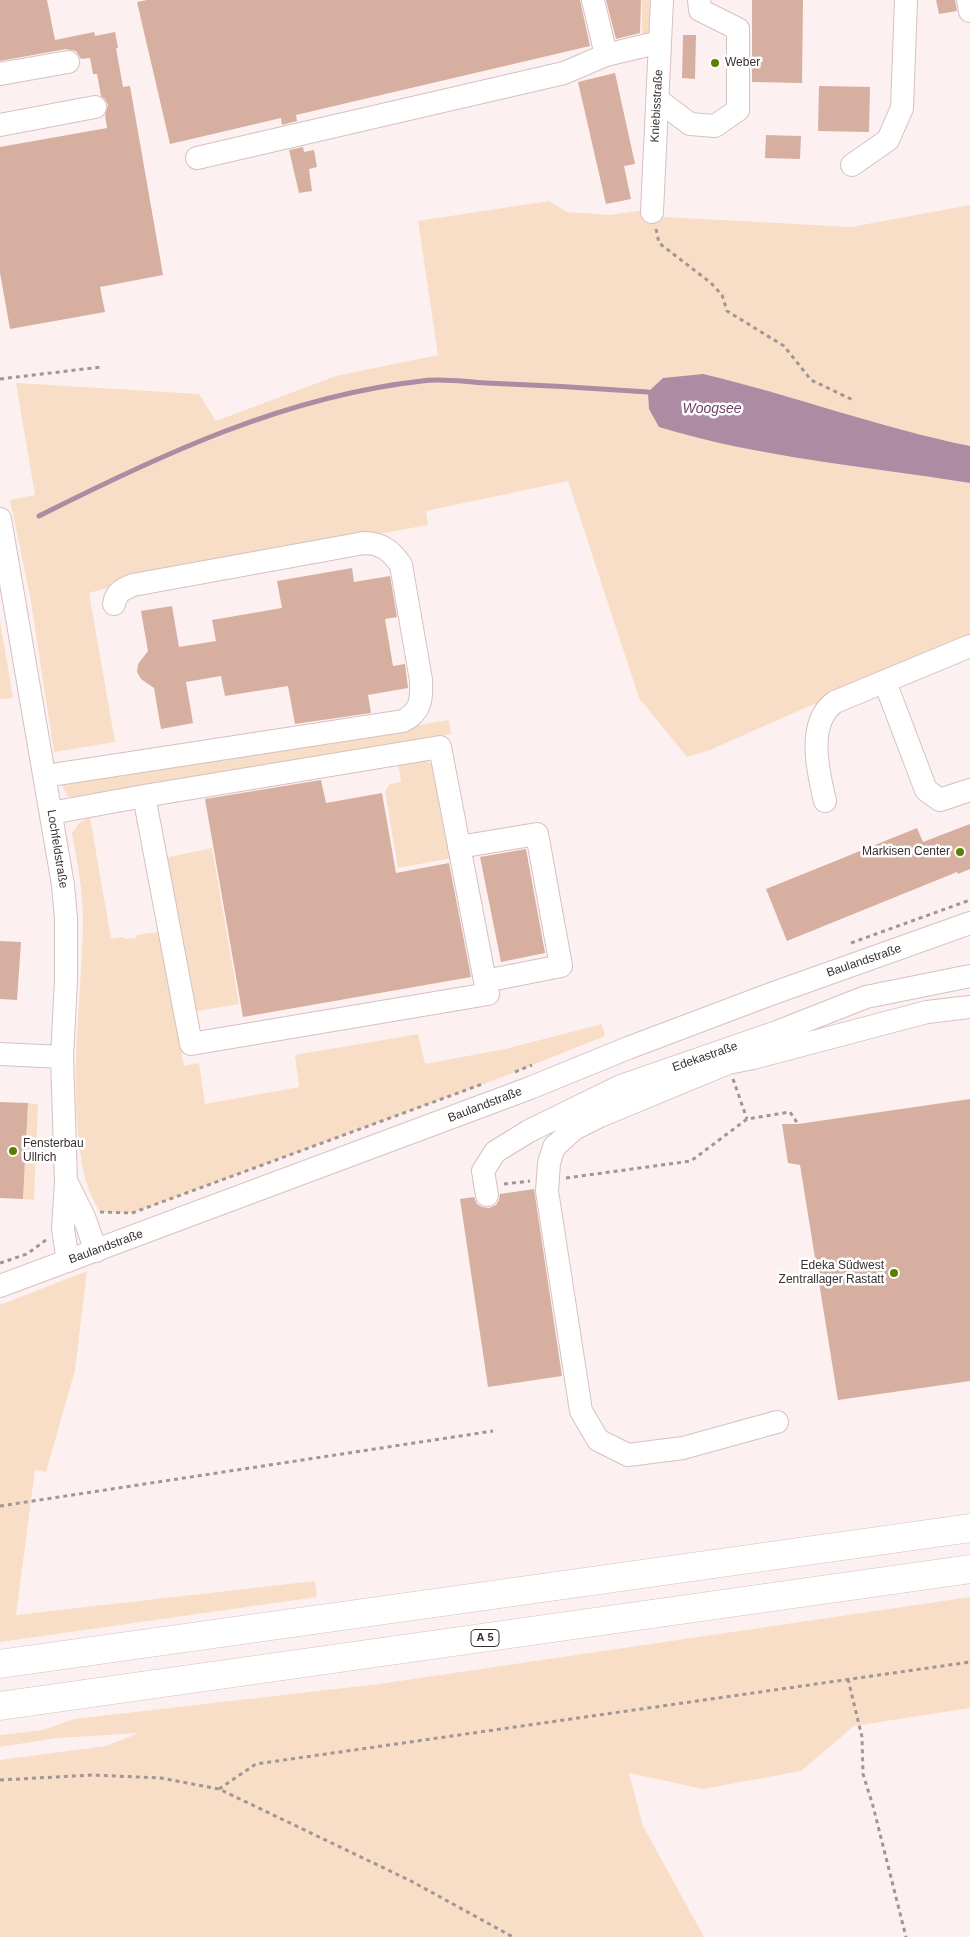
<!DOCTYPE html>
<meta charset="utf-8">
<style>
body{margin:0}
canvas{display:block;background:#fdf0f0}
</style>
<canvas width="970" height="1937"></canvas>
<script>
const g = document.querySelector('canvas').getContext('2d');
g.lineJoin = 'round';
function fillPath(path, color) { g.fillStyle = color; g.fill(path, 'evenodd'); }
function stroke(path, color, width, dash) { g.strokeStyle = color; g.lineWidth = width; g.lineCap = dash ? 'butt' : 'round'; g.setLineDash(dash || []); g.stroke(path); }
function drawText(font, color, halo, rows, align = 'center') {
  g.font = font + ' Helvetica,sans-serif'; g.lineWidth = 5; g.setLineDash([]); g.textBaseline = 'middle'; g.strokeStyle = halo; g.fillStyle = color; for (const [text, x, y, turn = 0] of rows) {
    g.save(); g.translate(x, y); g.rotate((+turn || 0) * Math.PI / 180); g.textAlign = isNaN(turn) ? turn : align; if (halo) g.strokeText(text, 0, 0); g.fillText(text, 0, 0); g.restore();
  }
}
fillPath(new Path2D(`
 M642,0H655L654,32L642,37Z
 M549,201L567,212L610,215L644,210L665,217L851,227L970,205V446C880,428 793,395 703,374L928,476L970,483V635L710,750L687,757L639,698L568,481L426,511L428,525L159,574L89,593L115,742L54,752L30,596L10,500L35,495L16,383L199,394L216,421L336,376L438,355L418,221Z
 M0,621L13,698L0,699Z
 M449,720L451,734L72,798L67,796L62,785Z
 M423,759L429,762L434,768L452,858L398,868L385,791L390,784L401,782L398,763Z
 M90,817L111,939L124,937L125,939L136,938V935L159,932L184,1066L199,1063L205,1104L299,1087L295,1055L418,1034L425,1064L505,1049L602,1024L605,1036L510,1074L132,1213L100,1212C84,1186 81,1162 78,1132C71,1061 82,991 83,920C83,890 77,862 72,833L79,823Z
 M212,848L239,1004L192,1012L164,858Z
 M28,1103L38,1104L34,1200L23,1199Z
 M87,1271L75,1370L46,1472L35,1470L16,1615L315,1581L317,1597L0,1642V1305Z
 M970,1597V1708L854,1726L801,1771L703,1789L629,1773L643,1826L704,1937H0V1760L106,1746L139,1733L57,1738L0,1747V1735L43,1730L74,1719L379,1684Z`), '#f9dec7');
fillPath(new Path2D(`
 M703,374C793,395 880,428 970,446V483C866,466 760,458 659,427L649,409L648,392L663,378Z`), '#ac8ba3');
stroke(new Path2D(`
 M39,516C160,455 286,396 422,381C442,378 465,382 486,383C540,385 594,388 648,392`), '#ac8ba3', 5);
fillPath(new Path2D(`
 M0,0H47L55,40L94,32L95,36L115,32L118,48H116L123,87L130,86L163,275L100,287L105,312L10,329L0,273V147L107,128L105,115L108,105L105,99L101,96L97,74H93L90,58L81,59L76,51L66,49L0,61Z
 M147,0H580L590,46L296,115L297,121L282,125L281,118L170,144L137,2Z
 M606,0H641L640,33L616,39Z
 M752,0H803L802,83L752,82Z
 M936,0H955L957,11L939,14Z
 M683,35H696L695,79L682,78Z
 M615,73L635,164L624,166L631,199L606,204L578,82Z
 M819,86L870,87L869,132L818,131Z
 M766,135L801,136L800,159L765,158Z
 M303,147L304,152L314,150L317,167L309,169L312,191L299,193L289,150Z
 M352,568L354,582L390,576L397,617L385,619L393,666L405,664L408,688L368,695L371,713L295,724L288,686L225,696L221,676L186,682L193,723L161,729L154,688L141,679L137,672L138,664L148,651L141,611L172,606L179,647L216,641L212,620L282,608L277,581Z
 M321,780L326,803L382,793L396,873L449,863L471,977L243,1017L205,799Z
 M970,824V869L958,874L957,872L787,941L766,889L917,828L923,842Z
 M526,849L545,953L501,962L480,857Z
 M0,941L21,942L17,1000L0,999Z
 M970,1099V1381L838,1400L800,1165L788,1163L782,1124H798Z
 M0,1102L28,1103L23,1199L0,1198Z
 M534,1189L562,1376L488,1387L460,1199L474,1197L477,1204L482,1207L489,1208L496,1205L499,1200L500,1194Z`), '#d7afa0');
const minor = new Path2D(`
 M593,0L606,55
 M968,0L970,11
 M0,74L68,62
 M658,100L690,124L715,126L738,110V29L700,10L699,0
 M0,125L95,107
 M197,158L564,73L606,55L660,42
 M852,165L888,140L902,108L906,0
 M652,212L662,0
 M0,519L63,885L66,919V980L62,1057L66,1182L63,1229L68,1261
 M885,682L926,790L940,800L970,790
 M45,776L403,721C421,712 422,699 421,680L401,565C391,551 382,543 364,543L133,585C123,589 116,592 114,604
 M144,796L440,747L485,981L561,966L537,834L459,847
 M825,801C818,772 806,722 835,702L970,646
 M51,813L144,796L191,1044L488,994L485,981
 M0,1054L62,1057
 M67,1183L84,1217L96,1251
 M487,1195L483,1171L495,1152L529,1131L621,1086L777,1032L866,997L970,976
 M0,1286L530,1088L628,1048L771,994L970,923
 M777,1422L683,1448L628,1455L598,1440L581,1411L547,1191L549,1163L554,1147L574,1129L600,1116L728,1063L753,1058L927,1012L970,1007`);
const highway = new Path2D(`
 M0,1664L970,1528
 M0,1706L970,1569`);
stroke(minor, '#d5c1c0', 24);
stroke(highway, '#d5c1c0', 29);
stroke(new Path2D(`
 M656,229L659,243L711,283L722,295L727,311L784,346L811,380L853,400
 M0,379L101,367
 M851,943L970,900
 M515,1072L532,1065
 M733,1079L747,1119
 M566,1178L691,1161L747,1119L790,1112L798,1124
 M504,1184L530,1181
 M100,1212L132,1213L485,1083
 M0,1263L27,1254L46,1240
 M0,1506L493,1431
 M848,1679L862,1737L863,1774L873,1806L906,1937
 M0,1780L92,1775L161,1778L219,1789L411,1881L513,1937
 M219,1789L256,1764L970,1662`), '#a09696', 3, [4, 4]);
stroke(minor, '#fff', 22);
stroke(highway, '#fff', 28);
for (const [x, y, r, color] of [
 [715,63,5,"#588002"],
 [960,852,5,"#588002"],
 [13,1151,5,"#588002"],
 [894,1273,5,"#588002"]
]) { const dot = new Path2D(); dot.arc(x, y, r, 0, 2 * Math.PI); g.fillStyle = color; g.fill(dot); stroke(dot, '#fff', 2); }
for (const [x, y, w] of [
 [485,1638,28]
]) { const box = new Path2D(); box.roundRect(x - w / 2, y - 8.5, w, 17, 4); g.fillStyle = '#fff'; g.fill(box); stroke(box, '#383030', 1); }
drawText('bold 11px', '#383030', null, [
 ["A 5",485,1638]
]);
drawText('12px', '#383030', '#fff', [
 ["Weber",725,63],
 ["Markisen Center",950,852,"right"],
 ["Fensterbau",23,1144],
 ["Ullrich",23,1158],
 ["Edeka Südwest",884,1266,"right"],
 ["Zentrallager Rastatt",884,1280,"right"]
], 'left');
drawText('12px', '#383030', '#fff', [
 ["Kniebisstraße",657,106,-87],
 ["Lochfeldstraße",57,849,81],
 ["Baulandstraße",864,961,-19],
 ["Edekastraße",705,1057,-19],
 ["Baulandstraße",485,1105,-21],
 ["Baulandstraße",106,1247,-20]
]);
drawText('italic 14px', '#704266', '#fff', [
 ["Woogsee",712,409]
]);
</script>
